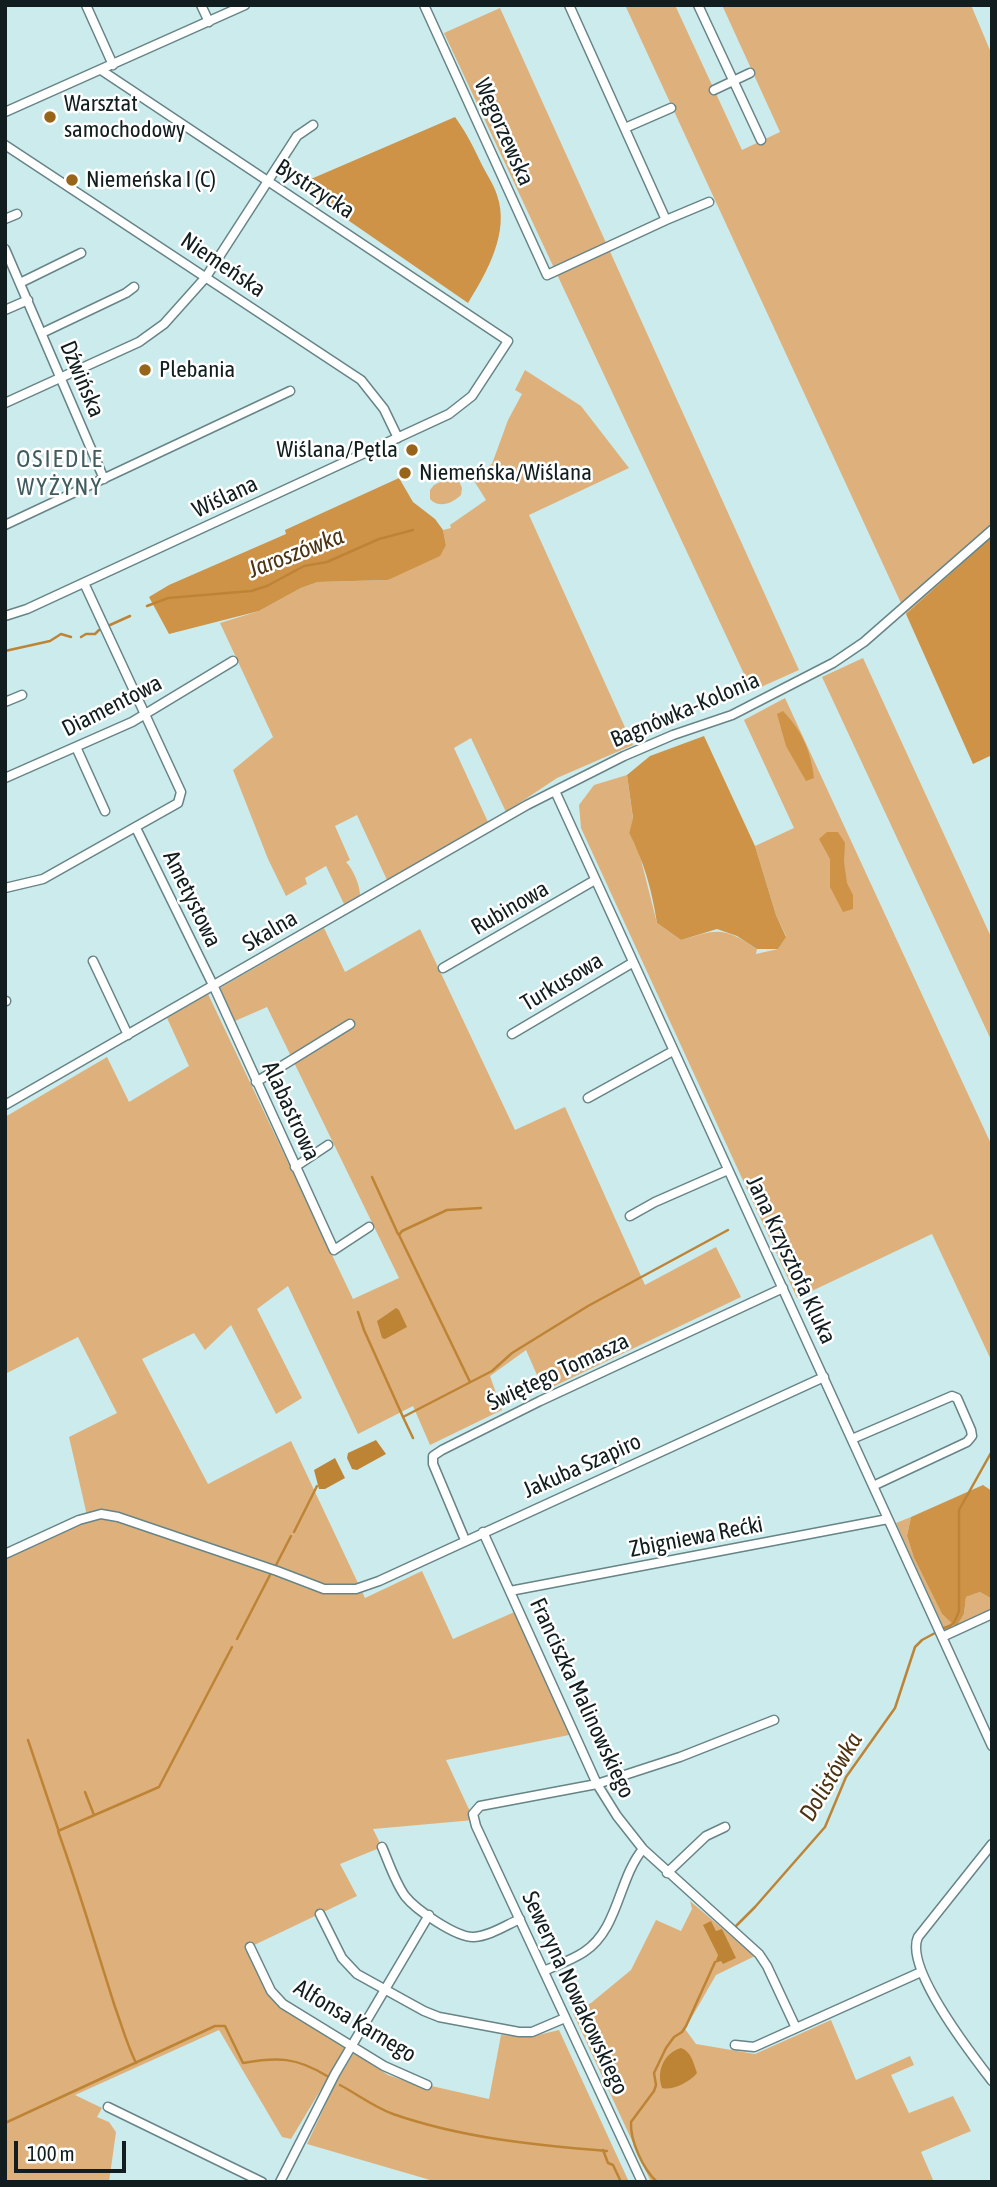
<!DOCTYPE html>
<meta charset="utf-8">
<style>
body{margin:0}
#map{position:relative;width:997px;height:2187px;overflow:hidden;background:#cbebec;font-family:"Asap Condensed",sans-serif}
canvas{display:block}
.frame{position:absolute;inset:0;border:7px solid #111d1e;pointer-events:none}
.scale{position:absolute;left:14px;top:2141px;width:112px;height:32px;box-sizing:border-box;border:4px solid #111d1e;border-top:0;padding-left:9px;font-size:21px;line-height:24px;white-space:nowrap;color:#111d1e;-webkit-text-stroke:5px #fff;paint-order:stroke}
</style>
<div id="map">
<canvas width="997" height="2187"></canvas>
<div class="frame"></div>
<div class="scale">100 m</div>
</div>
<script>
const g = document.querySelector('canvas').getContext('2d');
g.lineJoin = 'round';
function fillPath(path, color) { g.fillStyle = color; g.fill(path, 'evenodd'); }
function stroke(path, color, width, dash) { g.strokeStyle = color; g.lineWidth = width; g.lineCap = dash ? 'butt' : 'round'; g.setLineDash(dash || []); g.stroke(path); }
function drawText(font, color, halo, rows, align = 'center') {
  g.font = font + ' "Asap Condensed",sans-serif'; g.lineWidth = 5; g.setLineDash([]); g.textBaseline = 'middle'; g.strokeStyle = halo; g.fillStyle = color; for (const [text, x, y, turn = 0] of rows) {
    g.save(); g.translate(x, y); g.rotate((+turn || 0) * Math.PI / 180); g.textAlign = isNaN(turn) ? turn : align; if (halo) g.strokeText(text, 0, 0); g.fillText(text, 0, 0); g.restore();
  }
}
fillPath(new Path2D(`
 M625,5H675L742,150L780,132L722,5H971L992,55V536L906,614Z
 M500,8L799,670L752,691L444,33Z
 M525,370L581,406L629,468L529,515L633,745L557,778L506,812L471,738L454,748L488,822L387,880L357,815L335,826L350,860L346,862C353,869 360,885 360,895L344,904L326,866L305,878L307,884L286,896L268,859L233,770L273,737L220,623L259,611L301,588L318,582L388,580L446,545L443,530L451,528L450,525L486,500L471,476L492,464L508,420L522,394L515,390Z
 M449,478L459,481L462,488L461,495C453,503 439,509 430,499V490L434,485Z
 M863,658L992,939V1042L822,677Z
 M785,698L992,1146V1362L932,1234L797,1298L581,828L579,805L594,785L627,775L633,819L629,833L639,852L657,923L681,940C718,929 723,926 757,949L756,954L778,949L786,936L776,915L755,846L794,828L744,720Z
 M324,928L345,972L420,929L515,1130L565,1107L645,1285L716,1247L741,1297L544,1391L526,1350L490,1376L502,1410L430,1445L413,1406L358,1434L288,1286L257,1309L302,1398L276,1414L231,1325L205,1350L194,1333L142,1359L208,1484L291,1441L365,1598L422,1571L453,1639L519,1610L574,1734L446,1760L474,1820L373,1829L382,1847L340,1864L357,1896L250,1947L271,1991L332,2034L333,2040L346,2048L291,2139L282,2137L219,2030L75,2095L102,2108L97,2117L109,2122L116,2132L109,2182H5V1558L88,1520L69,1437L117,1413L78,1337L5,1374V1117L107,1057L129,1102L189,1066L167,1018L208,994L353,1299L399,1278L267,1007L235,1021L220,988Z
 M911,1517L907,1536L914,1558L942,1614L956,1626L964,1614L966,1597L980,1592L992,1599V1612L946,1633L896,1523Z
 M690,1901L755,1956L716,1975L685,2029L696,2044L755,2054L831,2020L856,2080L910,2056L914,2065L891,2075L909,2113L953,2096L971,2131L921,2152L934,2182H651L573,2013L591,2003L631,1970L656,1920L681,1931L692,1909Z
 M559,2030L629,2182H437L307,2144L336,2082L354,2053L388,2075L414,2084L427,2085L489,2099L501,2035L530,2037Z`), '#deb17c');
fillPath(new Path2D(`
 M455,117C466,132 474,148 482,165C487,175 494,185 497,195C510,232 487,272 468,303L297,185Z
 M399,478L413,502L435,519L443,530L446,545L440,556L388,580L318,582L301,588L259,611L169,634L149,597L169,585L286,534L285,530Z
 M992,536V755L973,764L906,614Z
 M783,711C802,731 811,751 814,778L806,781L786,746L777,714Z
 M704,736L755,846L776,915L786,937L778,949H757L737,936L717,929L681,940L657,923C652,891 644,861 629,833L633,818L627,775L650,756Z
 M827,832H838L845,843L844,862L847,883L853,895V909L843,912L830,887V859L819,839Z
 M983,1485L992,1491V1599L980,1592L966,1597L964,1614L956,1627L942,1614L914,1558L907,1536L911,1517Z`), '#ce9347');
fillPath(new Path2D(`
 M396,1308L399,1310L407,1327L385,1339L382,1338L377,1321Z
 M376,1440L386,1454L357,1470L352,1469L347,1458L348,1453Z
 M335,1458L345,1478L325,1489H319L314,1470Z
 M711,1921L716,1931L722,1929L736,1958L723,1964L721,1961L715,1963L718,1955L703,1925Z
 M681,2048C691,2051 694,2064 697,2073C690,2082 672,2091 662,2088C656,2071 664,2053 681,2048Z`), '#be8436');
stroke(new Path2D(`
 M147,606L168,598L251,591L267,586L304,566L327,562L379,539L413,530
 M110,625L130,616
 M81,637L86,634H95L99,630
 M5,651L50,641L61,634L71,637
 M372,1177L398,1234
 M358,1312L364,1330L403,1417
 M470,1382L399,1235L402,1231L447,1210L481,1208
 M413,1438L403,1417L492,1371L512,1353L588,1306L728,1230
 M294,1532L317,1486
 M275,1567L291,1536
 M944,1628C955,1625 955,1621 959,1611V1510L992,1451
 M237,1639L271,1573
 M28,1740L58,1829
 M85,1792L94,1815
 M734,1928L755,1907L825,1827L846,1777L895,1708L915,1647L922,1640L935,1633
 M136,2063C127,2045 122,2026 115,2007C96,1948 79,1889 58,1831L159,1787L232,1647
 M340,2085C357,2094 374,2107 393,2114C462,2138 534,2145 607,2151
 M5,2123L215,2026H225L243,2063C278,2057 296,2057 327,2076
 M603,2150L608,2163L613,2165L621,2182
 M657,2182C643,2169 630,2141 631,2122L654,2091L656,2085L654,2073L666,2048L674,2037L682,2032L686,2026L715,1962`), '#be8436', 2.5);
const minor = new Path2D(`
 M86,5L113,65
 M201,5L209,22
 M424,5L547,275L666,220L709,202
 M569,5L666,220
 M698,5L761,140
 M714,90L750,73
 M5,112L245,5
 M625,128L671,108
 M5,145L361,380L384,409L398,438
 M5,219L17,214
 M5,249L104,479
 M20,283L81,253
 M5,310L28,300
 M42,333L126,293L134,287
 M5,403L139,342L164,324L206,277L297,136L313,125
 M5,525L290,391
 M5,616L27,609L449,414L472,396L508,341L101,70
 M5,702L22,695
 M76,747L105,811
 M5,778L132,722L233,661
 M555,791L992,1746
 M136,828L214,987L334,1250L369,1227
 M5,888L43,879L178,803L181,792L84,583
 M93,961L128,1035
 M443,968L595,880
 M5,1001H6
 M512,1034L632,963
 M256,1082L350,1024
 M588,1098L673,1051
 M5,1105L527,805L624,756L673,735L732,715L833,663L864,642L992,530
 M295,1167L328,1145
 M630,1216L655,1202L728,1170
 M852,1439L952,1396L957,1398L971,1430L972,1436L967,1442L873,1486
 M483,1532L597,1784L617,1816L643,1849L759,1954L767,1966L796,2028
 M465,1540L433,1464V1456L442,1450L540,1401L783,1288
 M5,1554L79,1520L101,1514L118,1517L277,1571L324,1589H356L379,1581L824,1377
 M510,1591L888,1519
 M942,1637L992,1614
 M992,1844L918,1937C904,1968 972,2055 992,2081
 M382,1847C389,1863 395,1882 405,1896C416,1910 457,1938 474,1937C490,1936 506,1925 520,1919
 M667,1873L706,1836L725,1827
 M320,1914L342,1958L357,1974L424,2011L439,2017L519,2032H532L565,2018
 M250,1947L271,1991L283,2004L384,2066L427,2085
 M544,1971C557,1965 572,1960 584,1952C619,1929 618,1879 643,1849
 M735,2045L754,2047L921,1972
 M108,2107L262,2182
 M280,2182L335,2074L429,1915
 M642,2182L476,1826L473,1814L480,1806L597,1784L680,1757L774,1720`);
stroke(minor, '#678486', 11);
stroke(minor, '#fff', 8);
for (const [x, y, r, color] of [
 [50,117,7,"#976419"],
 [72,180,7,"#976419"],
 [145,370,7,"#976419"],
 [412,450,7,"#976419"],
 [405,473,7,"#976419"]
]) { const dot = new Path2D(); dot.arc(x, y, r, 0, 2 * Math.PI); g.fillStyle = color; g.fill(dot); stroke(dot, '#fff', 2.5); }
drawText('23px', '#111d1e', '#fff', [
 ["Warsztat",64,104],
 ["samochodowy",64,130],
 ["Niemeńska I (C)",86,180],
 ["Plebania",159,370],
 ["Wiślana/Pętla",398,450,"right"],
 ["Niemeńska/Wiślana",419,473]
], 'left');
drawText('23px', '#111d1e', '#fff', [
 ["Węgorzewska",504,132,66],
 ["Bystrzycka",315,189,33],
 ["Niemeńska",223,265,34],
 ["Dźwińska",82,379,67],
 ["Wiślana",225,497,-25],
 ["Diamentowa",112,706,-27],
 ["Bagnówka-Kolonia",685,710,-23],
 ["Ametystowa",192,899,64],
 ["Rubinowa",510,908,-30],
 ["Skalna",270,931,-30],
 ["Turkusowa",562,982,-31],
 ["Alabastrowa",291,1111,65],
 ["Jana Krzysztofa Kluka",791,1260,65],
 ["Świętego Tomasza",558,1372,-25],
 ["Jakuba Szapiro",582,1466,-24],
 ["Zbigniewa Rećki",696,1537,-11],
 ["Franciszka Malinowskiego",582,1698,65],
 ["Seweryna Nowakowskiego",575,1993,65],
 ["Alfonsa Karnego",355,2021,31]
]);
g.letterSpacing = '2px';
drawText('24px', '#405c5e', '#fff', [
 ["OSIEDLE",60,459],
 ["WYŻYNY",60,487]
]);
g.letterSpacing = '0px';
drawText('italic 24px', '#4c3413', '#fff', [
 ["Jaroszówka",296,553,-21],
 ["Dolistówka",831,1777,-59]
]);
</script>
